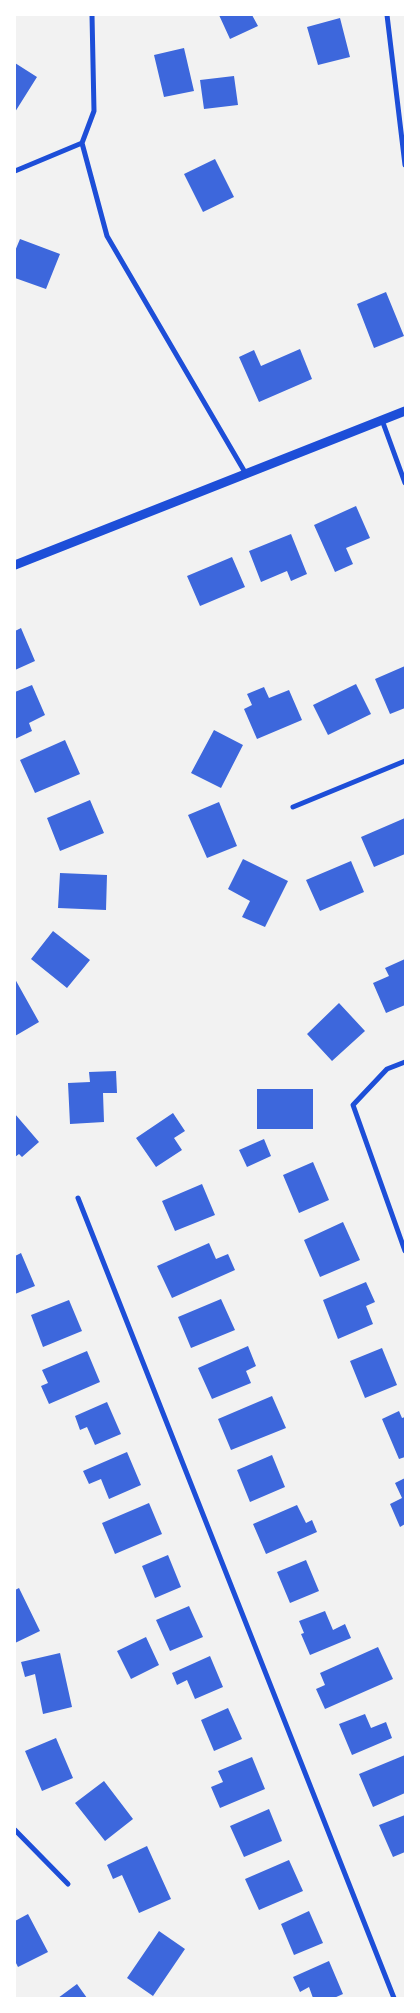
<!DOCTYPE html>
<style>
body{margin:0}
#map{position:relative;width:420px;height:2013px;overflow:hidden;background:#f2f2f2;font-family:"PT Sans Narrow",sans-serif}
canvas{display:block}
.frame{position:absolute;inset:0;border:16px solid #fff;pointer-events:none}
</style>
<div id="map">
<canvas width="420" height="2013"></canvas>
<div class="frame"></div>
</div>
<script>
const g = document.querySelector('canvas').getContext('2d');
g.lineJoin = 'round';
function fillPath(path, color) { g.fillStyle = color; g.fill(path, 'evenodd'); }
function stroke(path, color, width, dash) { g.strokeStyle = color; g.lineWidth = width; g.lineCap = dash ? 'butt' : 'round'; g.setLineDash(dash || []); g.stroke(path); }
fillPath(new Path2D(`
 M219,15H252L258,26L230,39Z
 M340,18L350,57L318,65L307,27Z
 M184,48L194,91L164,97L154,55Z
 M15,63L37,77L15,112Z
 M234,76L238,105L204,109L200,80Z
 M215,159L234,197L203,212L184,174Z
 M20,239L60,254L46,289L15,278V251Z
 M386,292L404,336L374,348L357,304Z
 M300,349L312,379L259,402L239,357L254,350L261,366Z
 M356,506L370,538L346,548L353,564L335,572L314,525Z
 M291,534L307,574L291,581L287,571L261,582L249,551Z
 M232,557L245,587L200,606L187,576Z
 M21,628L35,661L15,670V631Z
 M405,666V708L390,714L375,679Z
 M356,684L371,714L328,735L313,705Z
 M32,685L45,715L29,723L32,731L15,739V692Z
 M264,687L269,698L289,690L302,720L257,739L244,709L252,705L247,694Z
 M214,730L243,745L221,788L191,773Z
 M65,740L80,774L35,793L20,760Z
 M90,800L104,833L60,851L47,818Z
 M219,802L237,846L207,858L188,815Z
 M405,818V854L374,867L361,837Z
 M243,859L288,881L265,927L242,917L250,901L228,889Z
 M351,861L364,892L320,911L306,880Z
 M60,873L107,875L106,910L58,908Z
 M53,931L90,960L67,988L31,959Z
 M405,959V1005L386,1013L373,983L389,976L385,968Z
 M15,979L39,1022L15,1036Z
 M339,1003L365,1031L332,1061L307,1034Z
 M116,1071L117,1093H103L104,1122L70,1124L68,1083L90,1082L89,1072Z
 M257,1089H313V1129H257Z
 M173,1113L185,1131L174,1138L182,1150L156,1167L136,1138Z
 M15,1114L39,1142L22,1157L19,1154L15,1157Z
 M264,1139L271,1156L247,1167L239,1150Z
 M313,1162L329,1200L299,1213L283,1175Z
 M202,1184L215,1215L175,1231L162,1201Z
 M343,1222L360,1260L320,1277L304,1240Z
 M209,1243L216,1259L228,1254L235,1270L172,1298L157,1266Z
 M21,1253L35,1286L15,1294V1256Z
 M366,1282L375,1302L366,1306L373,1324L338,1339L323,1300Z
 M221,1299L235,1330L191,1348L178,1317Z
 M69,1300L82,1331L43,1347L31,1315Z
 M248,1346L256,1366L246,1371L251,1383L212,1399L198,1368Z
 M382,1348L397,1385L365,1398L350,1361Z
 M87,1351L100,1382L49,1404L41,1386L48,1383L42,1370Z
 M272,1396L286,1428L231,1450L218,1419Z
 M107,1402L121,1434L95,1445L87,1427L80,1430L75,1416Z
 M399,1411L402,1418L405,1417V1457L399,1459L382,1419Z
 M127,1452L141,1485L109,1499L101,1479L89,1484L83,1471Z
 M272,1455L285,1487L250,1502L237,1470Z
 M405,1478V1524L400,1527L390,1504L402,1498L395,1483Z
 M149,1503L162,1534L115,1554L102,1523Z
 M297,1505L306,1523L312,1520L317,1532L266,1554L253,1524Z
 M168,1555L181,1587L155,1598L142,1566Z
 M306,1560L319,1591L290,1603L277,1572Z
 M19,1588L40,1631L15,1643V1590Z
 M189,1606L203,1637L170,1651L156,1620Z
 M325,1611L333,1630L345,1624L351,1638L310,1655L301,1634L304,1633L299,1621Z
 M146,1637L159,1665L131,1679L117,1651Z
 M378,1647L393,1679L325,1709L316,1689L325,1685L320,1673Z
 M60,1653L72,1707L43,1714L35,1674L25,1677L21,1662Z
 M210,1656L223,1687L195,1699L187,1680L177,1685L172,1673Z
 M228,1708L242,1739L214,1751L201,1720Z
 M365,1714L371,1728L386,1722L392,1738L352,1755L339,1724Z
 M56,1738L73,1778L42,1791L25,1751Z
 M405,1755V1793L373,1807L359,1774Z
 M252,1757L265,1789L220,1808L211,1787L223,1782L218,1771Z
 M104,1781L133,1819L105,1841L75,1803Z
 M269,1809L282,1841L244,1857L230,1826Z
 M405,1815V1852L393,1857L379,1825Z
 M147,1846L171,1899L139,1913L122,1875L113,1879L107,1865Z
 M289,1860L303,1891L259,1910L245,1879Z
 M309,1911L323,1943L294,1955L281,1924Z
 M28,1914L48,1952L18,1967L15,1961V1921Z
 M159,1931L185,1949L153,1996L127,1978Z
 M329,1961L343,1994L334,1998H313L309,1987L300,1992L293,1977Z
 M77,1984L87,1998H58Z`), '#3d67dc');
stroke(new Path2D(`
 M92,15L94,111L82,143L107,236L246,474
 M387,15L405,165
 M15,171L82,143
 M382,420L405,483
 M293,807L405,761
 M405,1062L387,1069L353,1105L405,1251
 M78,1198L394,1998
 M15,1830L68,1884`), '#1d4ed8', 5);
stroke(new Path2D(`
 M15,565L405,411`), '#1d4ed8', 9);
</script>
